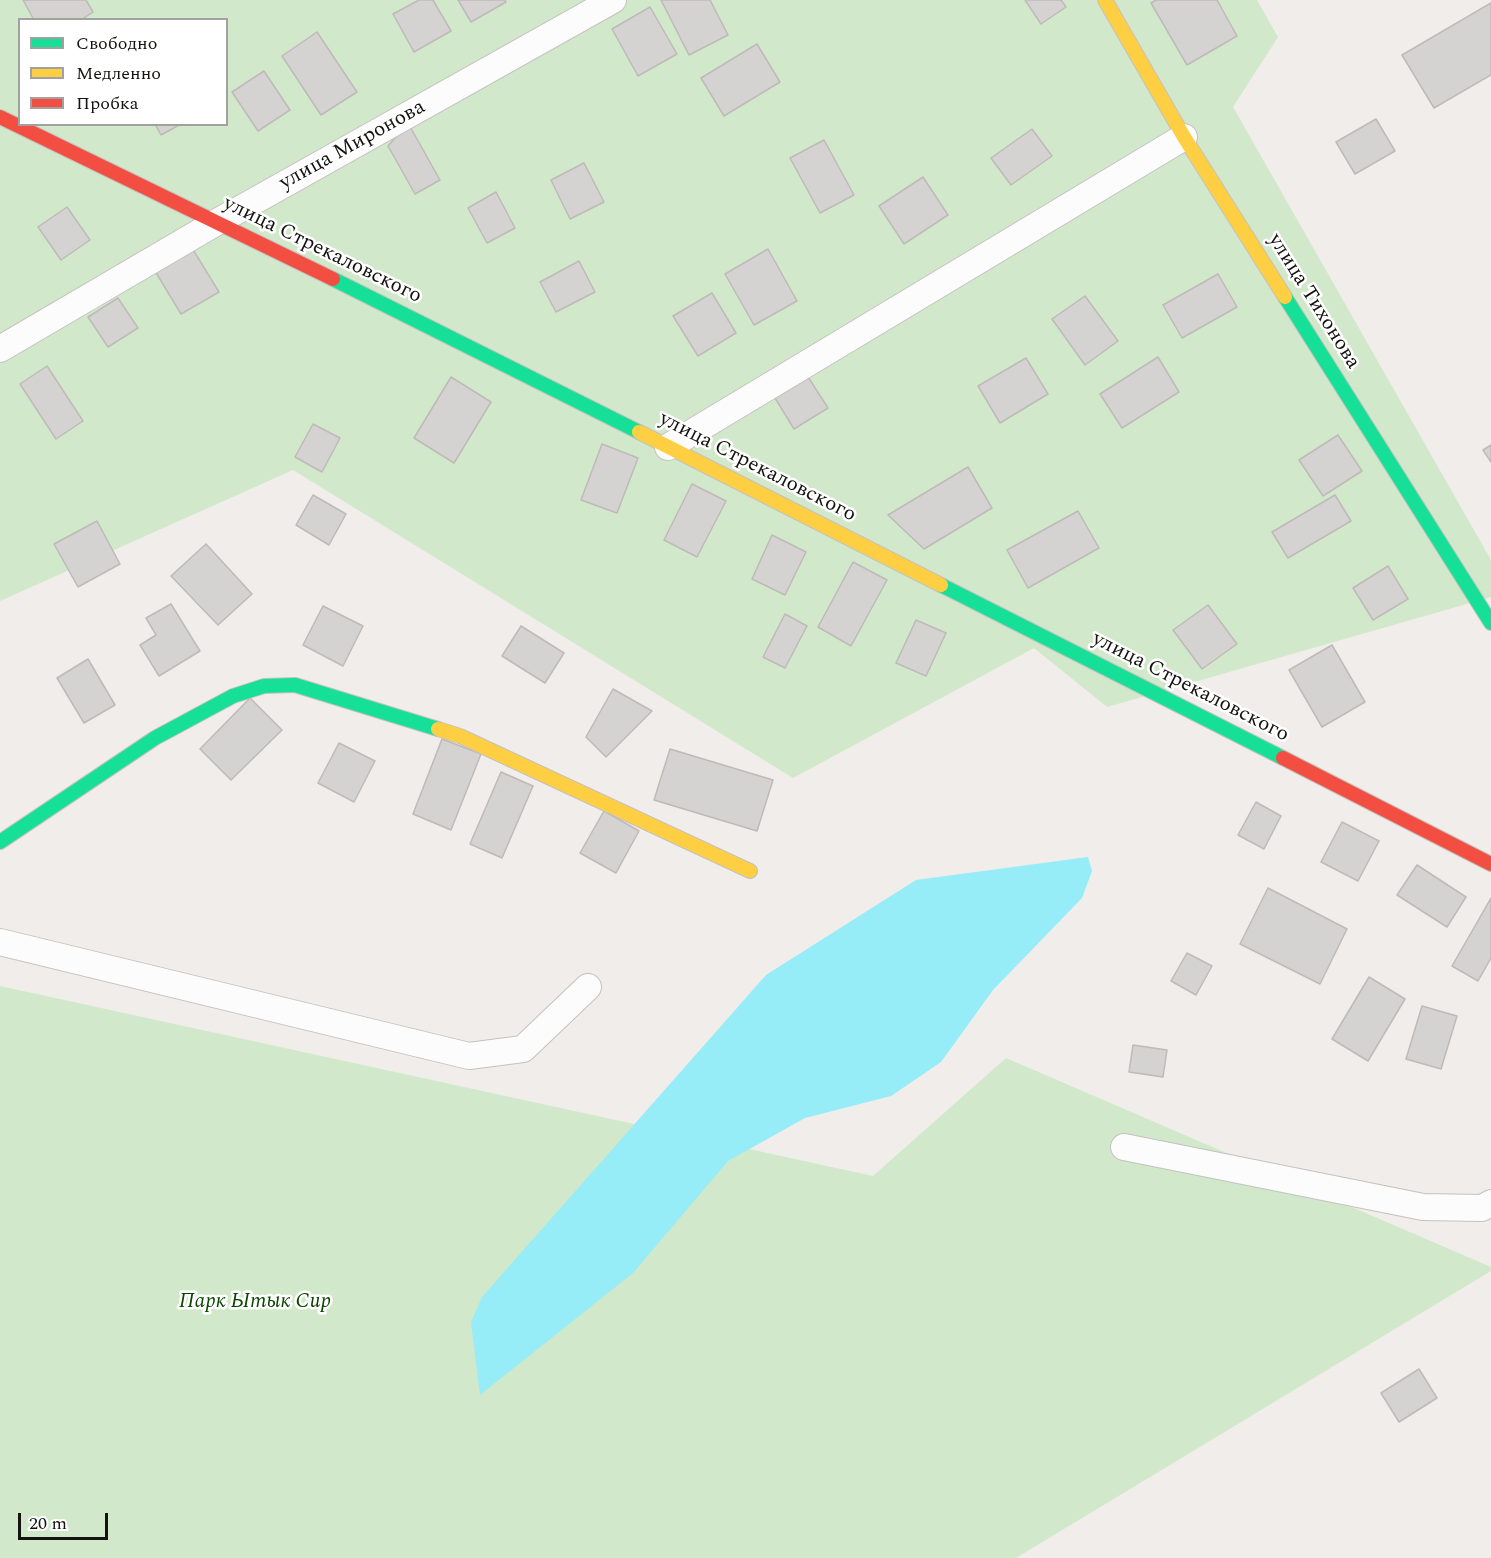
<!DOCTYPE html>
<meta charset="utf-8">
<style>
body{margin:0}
#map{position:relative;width:1491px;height:1558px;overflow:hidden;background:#f0edeb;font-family:Spectral,serif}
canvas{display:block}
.legend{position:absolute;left:18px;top:18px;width:210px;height:108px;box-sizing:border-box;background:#fff;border:2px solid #a1a1a0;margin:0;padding:8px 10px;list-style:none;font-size:18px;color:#151311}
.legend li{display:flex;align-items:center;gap:12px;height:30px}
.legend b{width:30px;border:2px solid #a1a1a0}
.scale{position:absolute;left:18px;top:1513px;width:90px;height:27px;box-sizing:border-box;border:3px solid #151311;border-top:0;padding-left:8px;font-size:18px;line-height:21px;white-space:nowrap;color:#151311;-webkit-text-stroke:4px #fff;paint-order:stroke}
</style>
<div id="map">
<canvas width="1491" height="1558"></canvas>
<ul class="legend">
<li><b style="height:8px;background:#16e098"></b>Свободно</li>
<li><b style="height:8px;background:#ffcf43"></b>Медленно</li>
<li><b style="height:8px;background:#f24e42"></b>Пробка</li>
</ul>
<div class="scale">20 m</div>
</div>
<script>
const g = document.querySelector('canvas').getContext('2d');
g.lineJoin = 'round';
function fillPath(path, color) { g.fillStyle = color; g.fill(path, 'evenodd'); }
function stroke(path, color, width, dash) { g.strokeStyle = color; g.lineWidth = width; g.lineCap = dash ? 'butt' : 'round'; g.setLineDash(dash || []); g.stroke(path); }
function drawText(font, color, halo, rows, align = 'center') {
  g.font = font + ' Spectral,serif'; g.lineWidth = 5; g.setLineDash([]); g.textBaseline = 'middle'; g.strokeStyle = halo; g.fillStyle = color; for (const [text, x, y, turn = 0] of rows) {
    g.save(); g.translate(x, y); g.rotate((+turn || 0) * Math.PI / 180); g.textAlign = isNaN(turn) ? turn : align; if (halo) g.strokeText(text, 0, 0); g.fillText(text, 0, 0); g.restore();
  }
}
fillPath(new Path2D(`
 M0,0H1257L1278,37L1233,107L1491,560V597L1107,707L1034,648L793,778L293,470L0,601ZM20,20H226V124H20Z
 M0,986L873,1176L1006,1058L1491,1267V1271L1016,1558H0Z`), '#d1e9ca');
fillPath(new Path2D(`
 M1088,857L1092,871L1082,898L993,990L941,1062L891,1096L805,1118L728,1161L633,1273L480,1395L471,1322L482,1297L766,975L916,880Z`), '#96ecf7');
const building = new Path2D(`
 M23,0H86L93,12L81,20H34Z
 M419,0H433L451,31L414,52L393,14Z
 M458,0H505L506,2L471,22Z
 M661,0H710L728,35L689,55Z
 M1025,0H1061L1066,7L1041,24Z
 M1156,0H1217L1237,36L1187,65L1151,3Z
 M1491,3V75L1434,108L1402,55Z
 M650,7L677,54L638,76L612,29Z
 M317,32L357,92L321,115L282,56Z
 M757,44L780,82L724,116L701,78Z
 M264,71L290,110L258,131L232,92Z
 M1376,119L1395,151L1355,174L1336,142Z
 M408,123L440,180L415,194L388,146Z
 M155,124H181L161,135Z
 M1032,129L1052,156L1011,185L991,158Z
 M824,140L854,195L820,213L790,158Z
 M584,163L604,202L570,219L551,180Z
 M923,177L948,215L904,244L879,206Z
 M496,192L515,228L487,243L468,208Z
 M67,207L90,240L61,260L38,227Z
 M192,248L219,292L181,314L155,271Z
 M768,249L797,301L754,325L725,274Z
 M579,261L595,292L556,312L540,282Z
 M1218,274L1237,307L1182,338L1163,305Z
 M712,293L736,333L698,356L673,316Z
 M1085,296L1118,341L1085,365L1052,319Z
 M118,298L138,328L108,347L88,317Z
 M1158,357L1179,392L1122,428L1100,394Z
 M1026,358L1048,394L1000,423L978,386Z
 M47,366L83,421L56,439L20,384Z
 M451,377L491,402L454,463L414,438Z
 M808,377L828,408L794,429L775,398Z
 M313,424L340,438L322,472L295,457Z
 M1338,435L1362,471L1323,496L1299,460Z
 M602,444L638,458L617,513L581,500Z
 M1491,445V462L1483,450Z
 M968,467L992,508L924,549L888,515Z
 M692,484L726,501L697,557L664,540Z
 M313,495L346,514L329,545L296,525Z
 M1335,495L1351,521L1288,558L1272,532Z
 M1078,511L1099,548L1028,588L1007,550Z
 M97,521L120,564L78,587L54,544Z
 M772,535L806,552L785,595L752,579Z
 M206,544L252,594L218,625L171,576Z
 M853,562L887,580L851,646L818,627Z
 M1388,566L1408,599L1373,620L1353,588Z
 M171,604L200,651L159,676L140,645L156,635L146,618Z
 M1208,605L1237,644L1202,669L1173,630Z
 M323,606L363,626L343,666L303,645Z
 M785,614L807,626L785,668L763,657Z
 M916,620L946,633L926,676L896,663Z
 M521,626L564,653L545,683L502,656Z
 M1332,645L1365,702L1322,727L1289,670Z
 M88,659L115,705L84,723L57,678Z
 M613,689L652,711L606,757L586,737Z
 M250,698L282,730L231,780L200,749Z
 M442,739L481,754L451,830L413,814Z
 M339,743L375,761L354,802L318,783Z
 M670,749L773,780L757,831L654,800Z
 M501,772L533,786L502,858L470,844Z
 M1256,802L1281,816L1264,849L1238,835Z
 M604,811L639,831L616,873L580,853Z
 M1342,822L1379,841L1358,881L1321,862Z
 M1417,865L1466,897L1447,927L1397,895Z
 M1268,888L1347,929L1320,984L1240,944Z
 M1491,898V958L1478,981L1452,966Z
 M1187,953L1212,966L1196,995L1171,981Z
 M1369,977L1405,999L1368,1061L1332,1039Z
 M1422,1006L1457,1016L1441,1069L1406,1059Z
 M1133,1045L1167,1050L1163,1077L1129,1072Z
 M1419,1369L1437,1398L1399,1422L1381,1393Z`);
fillPath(building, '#d5d3d1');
stroke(building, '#bdbab8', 1.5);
const street = new Path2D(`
 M0,349L217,222L613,0
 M668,447L1184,137
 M0,942L469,1056L523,1049L588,987
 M1124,1147L1423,1207L1482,1208L1491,1203`);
const fast = new Path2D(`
 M333,279L639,432
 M1285,297L1491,623
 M941,585L1283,758
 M0,842L155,738L233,696L264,686L295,685L438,729`);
const slow = new Path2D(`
 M1105,0L1184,137L1285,297
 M639,432L941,585
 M438,729L460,736L750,871`);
const jam = new Path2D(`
 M0,117L333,279
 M1283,758L1491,864`);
stroke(street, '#c4c2c0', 28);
stroke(fast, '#c4c2c0', 16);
stroke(slow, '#c4c2c0', 16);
stroke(jam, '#c4c2c0', 16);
stroke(street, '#fdfcfc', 26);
stroke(fast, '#16e098', 14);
stroke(slow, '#ffcf43', 14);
stroke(jam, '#f24e42', 14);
drawText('21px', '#151311', '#fff', [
 ["улица Миронова",353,146,-29],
 ["улица Стрекаловского",322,251,26],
 ["улица Тихонова",1313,302,58],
 ["улица Стрекаловского",757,468,27],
 ["улица Стрекаловского",1190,688,27]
]);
drawText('italic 21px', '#0c4600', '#fff', [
 ["Парк Ытык Сир",255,1303]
]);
</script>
